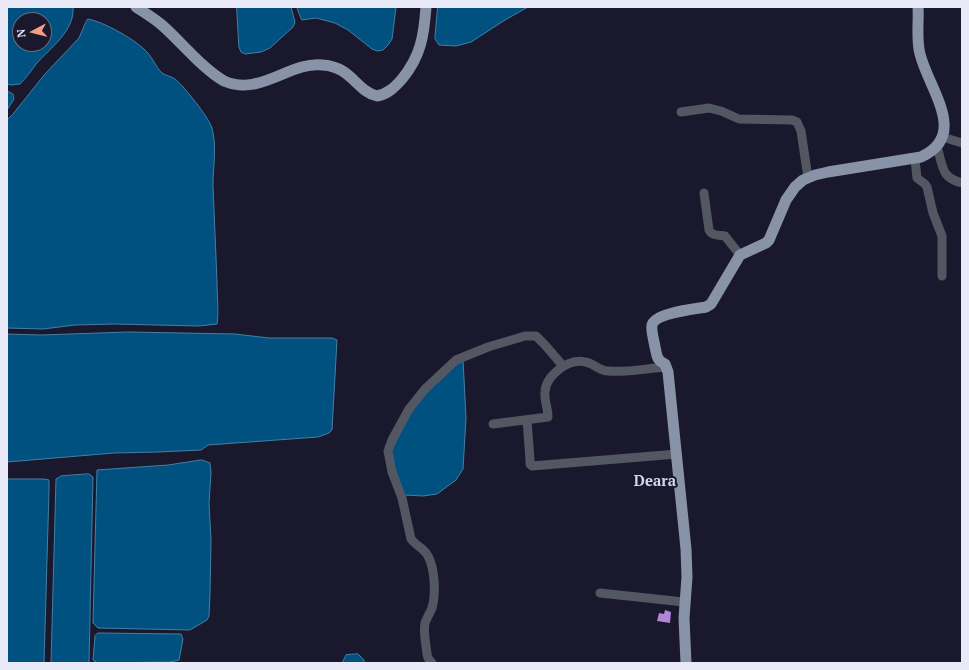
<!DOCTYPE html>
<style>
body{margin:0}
#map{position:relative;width:969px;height:670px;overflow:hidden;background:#1a182c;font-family:"PT Serif",serif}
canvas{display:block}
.frame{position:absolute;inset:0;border:8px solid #e9e9f8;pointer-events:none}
.north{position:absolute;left:12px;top:12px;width:40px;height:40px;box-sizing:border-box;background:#1a182c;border:1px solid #6d6c7e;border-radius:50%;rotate:263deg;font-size:11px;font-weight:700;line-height:16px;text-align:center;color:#e9e9f8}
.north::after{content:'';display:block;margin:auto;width:14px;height:18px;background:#f49e89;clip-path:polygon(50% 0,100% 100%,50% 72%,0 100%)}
</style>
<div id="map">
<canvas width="969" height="670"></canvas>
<div class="frame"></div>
<div class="north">N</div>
</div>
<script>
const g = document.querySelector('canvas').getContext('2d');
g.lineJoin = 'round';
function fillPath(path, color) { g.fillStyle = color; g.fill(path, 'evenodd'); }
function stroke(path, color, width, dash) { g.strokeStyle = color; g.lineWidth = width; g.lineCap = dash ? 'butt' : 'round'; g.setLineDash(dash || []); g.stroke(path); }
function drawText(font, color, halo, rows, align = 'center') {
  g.font = font + ' "PT Serif",serif'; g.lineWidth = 4; g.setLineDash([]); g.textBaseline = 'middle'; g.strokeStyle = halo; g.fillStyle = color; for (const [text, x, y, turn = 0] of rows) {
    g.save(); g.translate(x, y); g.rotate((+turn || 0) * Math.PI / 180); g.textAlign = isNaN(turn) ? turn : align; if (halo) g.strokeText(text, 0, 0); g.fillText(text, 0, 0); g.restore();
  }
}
const water = new Path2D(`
 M7,7H73C75,31 50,48 36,64C31,71 26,78 20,84L11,85L7,84ZM20,20H44V44H20Z
 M237,7H291L295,22L293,27L270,48L261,52L245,54L241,52L239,47Z
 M297,7H396L392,39L388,45L383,50L377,51L372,49L348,30L335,23L316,18L302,20Z
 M438,7H528L505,20L471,42L456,46L439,45L435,39Z
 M88,19C104,22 132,38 144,49C152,56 155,66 162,73C166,76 171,76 175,79C184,86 209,118 212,128C217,146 213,167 213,185C214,217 216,250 217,282C217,296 219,311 217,324L199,326L114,324L75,325L43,329L7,328V120L13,114L45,74L79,38L85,24Z
 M7,91L13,94L14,99L7,110Z
 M128,332L235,334L269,338H332L337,340L332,430L329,433L318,437L208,445L201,450L158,452L114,453L7,462V334L41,335Z
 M463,359L466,418L463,469L456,480L437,494L423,496L404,495L390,454L413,406Z
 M202,460L210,463L211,473L209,503L211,540L210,594L209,616L207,620L190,630L98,628L93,623L97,470L168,465Z
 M89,474L93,477L89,662V663H51L56,479L61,476Z
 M8,479H44L49,480V490L44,663H7V480Z
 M98,633L181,634L183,639L179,660L171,662L98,663L93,660L95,636Z
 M358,654L364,660V663H342L346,655Z`);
fillPath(water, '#005180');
stroke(water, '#467fa4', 1);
fillPath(new Path2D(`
 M665,610L671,612L670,623L657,621L659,613L664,614Z`), '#b285d9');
stroke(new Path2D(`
 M681,112L709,108L721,111L739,119L792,120L797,122L801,131L808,178
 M949,139L962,143
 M938,150C943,168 942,178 962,183
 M915,159L917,178L925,184L927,187L933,213L942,236V276
 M704,193L709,230C712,236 718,235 725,236L740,255
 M527,420L530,460V464L532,466L677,454
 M493,424L548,417C548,408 544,400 545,392C546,375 569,358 585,362C594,363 599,371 608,371C627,373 648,368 667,367
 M600,593L684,602
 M432,663L428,658L427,654C426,644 423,632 425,623C427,617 430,613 432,608C436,594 435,569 428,556C424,548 416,546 411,539L402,498L392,472L388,451L392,440L409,409L425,389L456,360L488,347L525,336H536L545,345L563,366`), '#525761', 9);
stroke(new Path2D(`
 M136,7C145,13 155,19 163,26C182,43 203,69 224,81C233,85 245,86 254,84C277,80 299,62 323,65C352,67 356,91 377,96C388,94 395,87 402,79C421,56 424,35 426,7
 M686,663L684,618L687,577L686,549L668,372L665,364C656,360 657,355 655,347C654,340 651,332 652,325C655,313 695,309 706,307L711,304L740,255L766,243L769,240L786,200L795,187L803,180L815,175L828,172L921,157C969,135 929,90 920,54C916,39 919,22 918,7`), '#8993a8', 11);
drawText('bold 15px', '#d6d6f2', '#1a182c', [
 ["Deara",655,482]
]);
</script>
